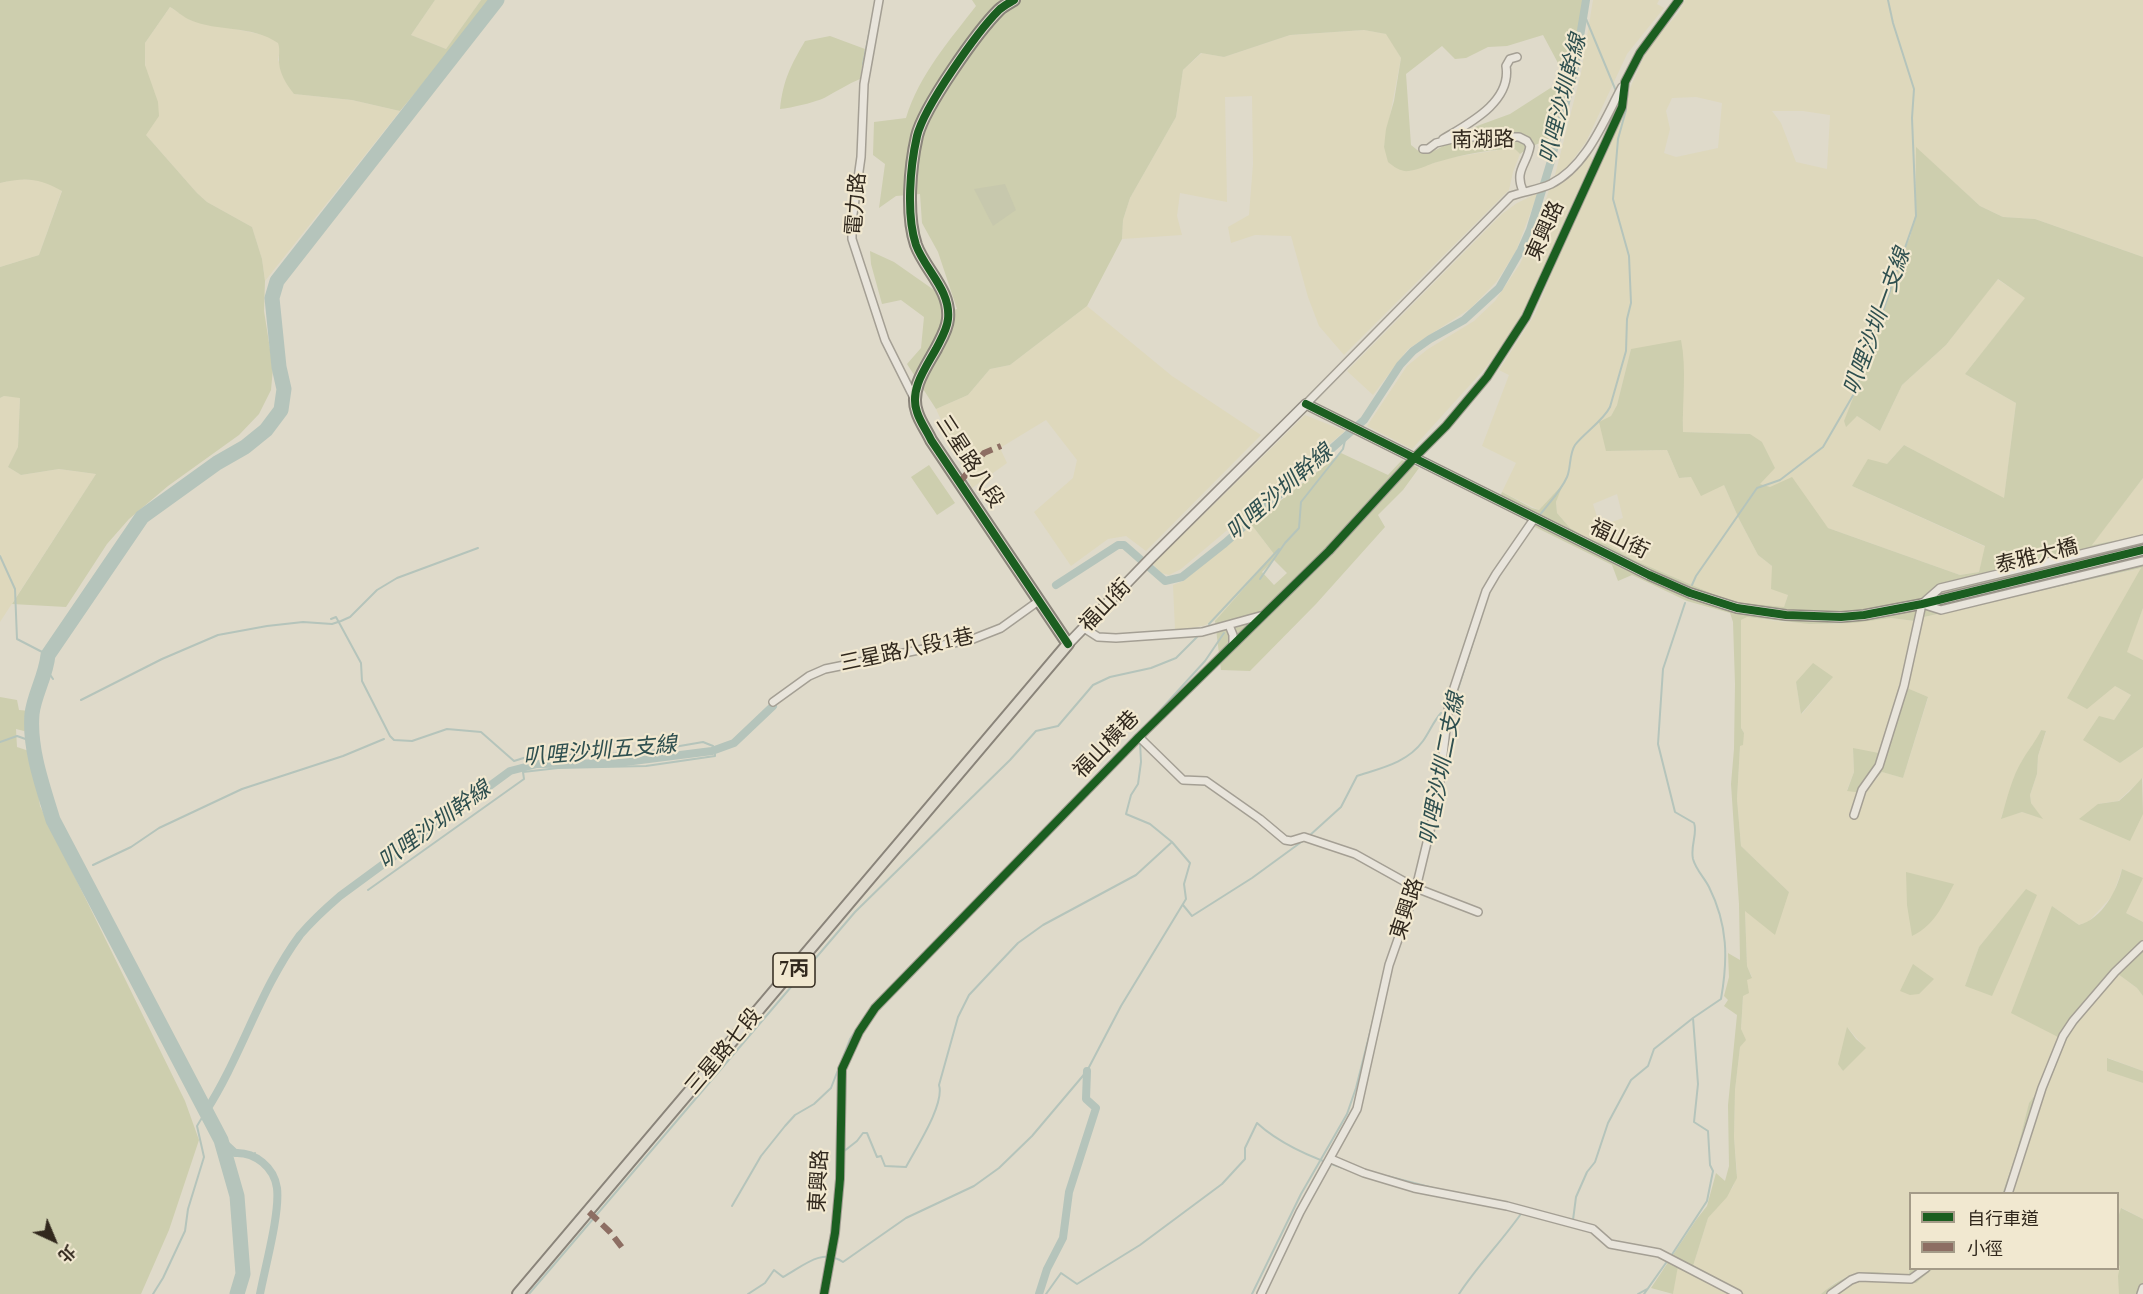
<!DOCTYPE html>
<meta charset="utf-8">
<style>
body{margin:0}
#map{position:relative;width:2143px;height:1294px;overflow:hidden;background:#dfdaca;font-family:"Times New Roman","Noto Sans TC",serif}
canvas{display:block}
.legend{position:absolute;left:1909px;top:1192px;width:210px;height:78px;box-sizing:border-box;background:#f1e8d0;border:2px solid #a49b88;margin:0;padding:8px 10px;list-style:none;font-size:18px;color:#31281d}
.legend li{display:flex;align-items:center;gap:12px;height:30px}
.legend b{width:30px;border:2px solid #a49b88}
.north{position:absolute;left:24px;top:1210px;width:60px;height:60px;-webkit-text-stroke:4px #f1e8d0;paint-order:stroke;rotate:136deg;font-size:16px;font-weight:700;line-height:24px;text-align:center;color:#31281d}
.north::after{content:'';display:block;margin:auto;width:21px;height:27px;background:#31281d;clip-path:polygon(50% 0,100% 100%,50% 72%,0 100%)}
</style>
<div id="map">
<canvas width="2143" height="1294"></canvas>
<ul class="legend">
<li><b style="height:8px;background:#1b5e20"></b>自行車道</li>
<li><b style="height:8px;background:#8d6e63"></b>小徑</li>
</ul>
<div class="north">北</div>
</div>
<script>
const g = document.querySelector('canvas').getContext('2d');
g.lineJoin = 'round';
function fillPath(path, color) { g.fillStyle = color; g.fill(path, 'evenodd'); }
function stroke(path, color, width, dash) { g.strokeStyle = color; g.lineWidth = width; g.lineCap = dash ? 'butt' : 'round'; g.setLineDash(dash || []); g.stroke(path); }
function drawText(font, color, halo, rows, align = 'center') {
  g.font = font + ' "Times New Roman","Noto Sans TC",serif'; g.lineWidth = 4.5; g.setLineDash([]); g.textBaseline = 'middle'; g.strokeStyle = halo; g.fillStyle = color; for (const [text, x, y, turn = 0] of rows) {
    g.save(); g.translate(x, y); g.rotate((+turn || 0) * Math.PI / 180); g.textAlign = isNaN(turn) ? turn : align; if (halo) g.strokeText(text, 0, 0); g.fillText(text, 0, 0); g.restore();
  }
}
fillPath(new Path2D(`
 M435,0H481L446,49L411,35Z
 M1593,0H1659L1657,4L1664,8L1627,54L1586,142L1566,169L1554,179L1581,73Z
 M1685,0H2143V257L2035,219L2003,217L1980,206L1916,148L1915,216L1910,237L1896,268L1885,305L1870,339L1875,342L1844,422L1857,416L1880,431L1902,385L1946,345L1997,279L2026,298L1965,374L2016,403L2004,499L1904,445L1887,464L1852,486L1986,547L1979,572L1960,575L1828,528L1770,487L1760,484L1750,434L1683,432L1682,401L1631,349L1617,405L1611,416L1607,451L1667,450L1679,478L1691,477L1724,485L1739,519L1758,555L1772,566L1788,595L1784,608L1743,603L1722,598L1634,560L1605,544L1589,539L1570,528L1557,513L1556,502L1561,486L1539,510L1502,492L1516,463L1482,446L1509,375L1499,370L1535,314L1581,201L1641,63L1651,44L1679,12ZM1696,97L1722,103L1718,148L1676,157L1664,153L1670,129L1666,111L1672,98ZM1772,111H1803L1830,115L1827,169L1796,162L1781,123ZM1617,494L1623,518L1600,526L1593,504Z
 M170,7L190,20L255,33L270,37L279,43L280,50L278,60L294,94L352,100L400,111L265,281L262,259L252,227L207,202L197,193L146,135L145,43Z
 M1364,30L1387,34L1401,58L1384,147L1409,171L1449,158L1473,154L1505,149H1516L1520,154L1513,172L1509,190L1344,355L1319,326L1308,297L1291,236L1255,235L1231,243L1228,227L1249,215L1253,164L1252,96L1225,97L1227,202L1180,193L1177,216L1182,235L1122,239L1123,220L1130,198L1176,117L1183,70L1202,53L1224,57L1290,35Z
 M1589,154L1593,160L1526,306L1513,329L1488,365L1412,449L1367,426L1407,366L1428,349L1474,321L1495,301L1520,264L1537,226L1549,190L1564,182L1582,165Z
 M16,179L41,180L62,190L39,255L0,267V183Z
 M1538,193L1516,251L1497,281L1471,308L1408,349L1373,395L1347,371L1502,214L1517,203Z
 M1087,306L1172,376L1261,435L1146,551L1126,536L1108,539L1071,566L1034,512L1073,478L1077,460L1046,420L1000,448L1007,463L972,488L936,409L968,395L990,369L1010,365Z
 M4,396L20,397L18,447L8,467L21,475L59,469L96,474L0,622V398Z
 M1305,415L1345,431L1181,569L1169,575L1161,573L1153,564Z
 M2143,478V535L2091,545Z
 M1251,524L1274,554L1215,621L1203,626L1175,630L1173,585L1183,581Z
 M2143,568L2115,686L2131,695L2114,720L2120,763L2143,747V778L2118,801L2098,804L2143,814V922L2126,913L2122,869L2113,895L2088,922L2079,925L2052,906L2058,1036L2035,1095L2029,1103L2016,1154L2002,1193L1910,1194L1909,1275L1858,1273L1850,1275L1834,1283L1821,1294H1745L1693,1266L1708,1218L1733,1187L1737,1173L1734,1137L1735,1090L1740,1047L1742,1043L1741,1029L1743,996L1747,979L1752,977L1747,966L1745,910L1789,892L1741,846L1737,799L1740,746L1744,733L1741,728V619L1747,617L1783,622L1835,624L1891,618L1915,621L1901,685L1879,753L1853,749L1854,772L1847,790L1876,780L1882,772L1903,778L1928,698L1907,688L1924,617ZM1832,678L1802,714L1801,713L1796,682ZM2041,730L2046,732L2038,756L2037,774L2030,795L2031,803L2041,818L2022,812L2001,818L2017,772L2023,759L2036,741ZM2026,890L1965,986L1979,947ZM1848,1028L1865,1048L1842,1071Z
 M2143,608V660L2126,652Z
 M2118,974L2137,988L2143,996V1071L2108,1058L2107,1070L2143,1083V1219L2122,1208L2118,1218V1194H2011L2030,1129L2066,1041L2072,1030Z
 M2118,1265L2120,1266L2119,1294H1836L1851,1283L1862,1279L1911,1283L1920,1280L1933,1269L2118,1268Z
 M1677,1266L1733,1294H1673Z`), '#ded8bc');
fillPath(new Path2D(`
 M0,0H435L411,35L446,49L481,0H489L456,44L400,111L352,100L294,94C286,84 278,71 279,58C279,52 280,49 278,43C252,25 218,32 190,20C183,17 177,11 170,7L145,43V65L158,102L159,116L146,135L197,193L207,202L252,227L262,259L265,281L264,311L273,368L271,390L259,414L239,435L168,486L129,519L107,544L66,607L12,604L96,474L59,469L21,475L8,467L18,447L20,398L4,396L0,398V267L39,255L62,191C39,178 25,177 0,183Z
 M972,0H1585L1563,97L1552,137C1541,143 1530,146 1520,154L1515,149C1491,149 1464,154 1441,161C1431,163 1419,170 1409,171C1401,172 1394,167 1388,162L1384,147L1386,129L1394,101L1401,58L1386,34L1364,30L1290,35L1224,57L1201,53L1183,70L1176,117L1130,198L1123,220L1122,239L1087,306L1010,365L990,369L968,395L936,409L907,364L921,348L924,317L901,300L882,304L871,264L870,251L894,262L934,290L947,312L957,309L938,252L922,223L920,194L896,196L879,208L885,164L873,155L874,122L906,118C919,75 949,41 976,6ZM1543,35L1566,78L1510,114L1477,126L1436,150L1421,153L1411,145L1406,74L1442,46L1455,59L1466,58L1488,47L1507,46Z
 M830,36L865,49L860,79C848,84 837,91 826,97C817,102 791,108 780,109C783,80 791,65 805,41Z
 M1916,147L1980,206L2003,217L2035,219L2143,257V478L2092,545L2143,535V608L2127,652L2143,660V747L2120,763L2083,740L2099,716L2114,720L2131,695L2115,686L2087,709L2067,698L2141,568L1924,617L1907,688L1928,697L1903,778L1882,772L1863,793L1847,791L1854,772L1853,748L1879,753L1901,685L1915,621L1891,618L1854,623L1809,624L1747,617L1741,620V728L1744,733L1743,745L1740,746L1737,799L1741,846L1789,892L1775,935L1745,911L1747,966L1752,978L1747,980L1749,993L1743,996L1741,1029L1746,1040L1740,1047L1735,1090L1734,1137L1737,1178L1727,1197L1708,1218L1693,1266L1745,1294H1733L1678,1266L1673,1294L1651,1288L1696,1220L1707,1206L1716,1173L1725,1181L1729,1166L1728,1105L1737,1015L1724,1006L1728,1000L1724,996L1729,977L1728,953L1740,960L1739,904L1731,784L1734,749L1735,684L1733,622L1730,613L1687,601L1632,575L1618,581L1612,565L1535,527L1527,523L1528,520L1497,504L1502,492L1532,508L1539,510L1563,484L1556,502L1557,513L1570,528L1589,539L1605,544L1634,560L1722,598L1743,603L1784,607L1788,595L1771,589L1772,566L1758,555L1739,519L1724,485L1701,496L1691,477L1679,478L1667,450L1606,451L1599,422L1611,416L1617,405L1631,349L1681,340C1687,370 1682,401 1683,432L1750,434L1762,442L1775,468L1760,484L1770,487L1792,477L1828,528L1960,575L1979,572L1985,546L1852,486L1868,459L1887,464L1904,445L2004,498L2016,403L1965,374L2025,298L1998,279L1946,345L1902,385L1880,431L1857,416L1846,427L1844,421L1875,342L1870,339L1885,305L1896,268L1910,237L1915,216Z
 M1341,453L1388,475L1402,460L1419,468L1403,490L1378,515L1385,527L1316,604L1250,671L1221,670L1215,621L1274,554L1251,524ZM1274,560L1287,573L1274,585L1262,572Z
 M929,465L955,503L937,515L911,477Z
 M1813,663L1833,677L1801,714L1796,682Z
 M0,697L17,700L19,710L30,711L28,732L16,729L17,747L29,751V754L33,757L40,806L185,1101L199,1140L169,1230L141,1294H0Z
 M2041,730L2046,731L2038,756L2037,774L2030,795L2031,803L2043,819L2022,812L2001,819C2007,799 2012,776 2023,759C2029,749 2036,741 2041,730Z
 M2142,778L2143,814L2130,841L2079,819L2098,804L2119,801L2129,792Z
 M2122,869L2143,878L2126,913L2143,922V996L2137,988L2118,974L2072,1030L2066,1041L2030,1129L2011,1193L2002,1194L2016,1154L2029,1103L2035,1095L2058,1037L2011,1013L2052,906L2079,925C2102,919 2117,891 2122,869Z
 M1906,872L1954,884C1943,905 1934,926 1912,936L1907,905Z
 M2026,889L2037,895L1992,996L1965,986L1979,947Z
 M1913,964L1934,979L1919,994L1910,995L1900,991Z
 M1847,1027L1856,1039L1866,1048L1843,1071L1838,1064Z
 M2107,1058L2143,1071V1083L2107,1071Z
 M2121,1208L2143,1219V1294H2119L2118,1276L2120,1266L2118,1265V1218Z
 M1910,1267V1268L1933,1269L1916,1283L1862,1279L1851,1283L1836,1294H1821C1855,1266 1867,1272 1909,1275Z`), '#cdceae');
fillPath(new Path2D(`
 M1005,184L1016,210L993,226L974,189Z`), '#c7c8ad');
stroke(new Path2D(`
 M1584,14L1616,91
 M863,64L873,15
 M1539,516C1548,504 1561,491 1567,477C1571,468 1569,454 1575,445C1584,433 1603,421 1610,407L1626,351L1627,319L1631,303L1629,256L1613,199L1618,139L1626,110L1625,107
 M0,556L15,589L17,639L48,655
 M1260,579L1285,543L1299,528L1301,502L1343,449L1346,436
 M1692,585L1696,576L1757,488L1780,480L1823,447L1855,392L1916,216L1912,118L1914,89L1893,23L1888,0
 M331,619L336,617L361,663L362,681L390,736L394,740L412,741L447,729L481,732L514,761L530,756L639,753L703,742L713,746V750
 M1209,624L1279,549
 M47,670L53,679
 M81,700L162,659L218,635L267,626L303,622L332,624L341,621L350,617L377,590L397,578L478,548
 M1452,708L1481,617
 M1145,727L1205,661L1224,633
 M0,742L17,736L34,742
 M1309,836L1341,807L1357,776C1381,768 1407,763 1423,741C1430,731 1433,722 1441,713
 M1429,850L1440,810L1447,750
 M93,865L131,847L159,828L242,789L343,756L384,739
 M80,871L85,869
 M368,890L524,779L523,772L558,768L646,766L715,756V754
 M1183,905L1192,916L1252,878L1304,840
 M1392,964L1401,941
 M843,1152L857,1141L863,1133H867L877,1157L881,1156L885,1166L906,1167C916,1148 945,1104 939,1085L958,1017L969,995L1000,962L1018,943L1043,925L1136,875L1172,842L1150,824L1126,814L1131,795L1138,784L1141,762L1140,742
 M252,1155L255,1153
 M1387,1176L1445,1191
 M732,1206L761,1156L785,1126L795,1115L814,1104L831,1088L850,1039L869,1011
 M1571,1220H1573L1576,1197L1587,1172L1595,1162L1608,1123L1631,1080L1648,1066L1654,1049L1693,1018L1721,999C1728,959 1728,925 1709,887C1704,877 1696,870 1693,859C1690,846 1698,833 1694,823L1675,812L1658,744L1663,669L1685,603
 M829,1249L834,1214
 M1671,1256L1707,1201L1713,1171L1710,1165L1708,1131L1694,1122L1698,1084L1693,1018
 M153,1294L163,1278L185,1231L188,1209L204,1157L197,1126L206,1111
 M529,1294L855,912L1010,760L1036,731L1058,726L1093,685L1110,677L1151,668L1176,658L1197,637
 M748,1294L765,1283L774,1270L783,1277C802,1267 822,1247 843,1262L906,1218L974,1186L999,1168L1032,1136L1087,1071L1121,1006L1186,899L1184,884L1190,863L1172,842
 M1046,1294L1061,1273L1077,1284L1140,1245L1222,1184L1245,1159V1148L1257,1123C1282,1146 1317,1160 1349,1170
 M1252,1294L1301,1194L1347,1114L1356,1088L1385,973
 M1459,1294C1478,1265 1503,1240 1523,1211
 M1638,1294L1647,1289
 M1644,1294L1668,1260`), '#b5c4bb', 2);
stroke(new Path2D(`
 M1056,585L1118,545H1124L1165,581L1182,577L1225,543L1364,420L1400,365L1413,351L1430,339L1464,320L1499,288L1521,250L1530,230L1551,161L1575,67L1586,0
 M206,1111C242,1055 260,989 300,935C312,921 326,908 340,896L510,771L537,764L617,763L712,751L734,743L773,706
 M221,1140L235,1153C255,1152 274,1167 277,1188C280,1214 265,1267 260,1294
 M1039,1294L1047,1269L1063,1238L1069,1192L1096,1108L1086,1099L1087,1071`), '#b5c4bb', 8);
stroke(new Path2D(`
 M237,1294L243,1274L237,1196L221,1140L53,820C43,787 29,749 32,714C34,695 46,676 48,655L142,517L217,463L245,447L266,430L281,410L284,389L279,367L272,298L277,281L497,0`), '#b5c4bb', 15);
const street = new Path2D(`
 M879,0L864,84L861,157L852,221V239L885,340L914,398
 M1443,139C1468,124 1512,102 1506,66L1510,59L1517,57
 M1423,149H1428L1436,143L1461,137H1519L1527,141L1530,146C1527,165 1514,170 1523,191
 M1306,404L1511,196C1525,191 1538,190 1551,184C1587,166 1604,120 1622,87
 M1924,602L1940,588L2143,539
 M1922,604L1941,610L2143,561
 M1229,625L1233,635V645
 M1084,628L1098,637L1116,638L1202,632L1260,616
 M773,702L809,676L825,669L973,639L1001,628L1040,600
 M1139,737L1183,780L1206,781L1260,819L1285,840L1291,841L1304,837L1355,854L1416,888L1478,912
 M1854,815L1862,790L1879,766L1904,686L1922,604
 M1331,1159L1364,1173L1414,1188L1507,1206L1593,1229L1610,1244L1659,1253L1738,1294
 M2008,1194L2042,1088L2063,1036L2073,1021L2115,972L2143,945
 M824,1294L835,1233L840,1179L842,1069L859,1032L875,1008L1139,737L1329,551L1415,457L1446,426L1487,377L1526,317L1622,107L1625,82L1640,53L1679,0
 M1261,1294L1300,1212L1357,1109L1389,965L1416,888L1438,797L1449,703L1486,591L1496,574L1534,519
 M1831,1294L1851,1280L1859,1277L1911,1279L1926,1268
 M2141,1294L2143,1288`);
const secondary = new Path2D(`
 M1068,644L1150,559L1306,404L1649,575L1690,593L1737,608L1786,615L1841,617L1864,615L1922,604L2143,550`);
const primary = new Path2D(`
 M518,1294L1068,644L931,440C927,431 920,422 917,412C909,390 926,367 936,349C941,339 947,330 948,319C951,290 925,270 916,245C906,215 910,167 917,136C924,107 977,32 999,10C1003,6 1009,3 1014,0`);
stroke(street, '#a49f94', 10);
stroke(secondary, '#948e84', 12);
stroke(primary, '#8a847a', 14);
stroke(street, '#e8e4db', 7);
stroke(secondary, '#e8e4db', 9);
stroke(primary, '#dfdacd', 10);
stroke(new Path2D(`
 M959,483L984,453L1001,446
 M589,1212L610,1232L624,1250`), '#8d6e63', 6, [12, 6]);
stroke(new Path2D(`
 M1014,0C1009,3 1003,6 999,10C977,32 924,107 917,136C910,167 906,215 916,245C925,270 951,290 948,319C947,330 941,339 936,349C926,367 909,390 917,412C920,422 927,431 931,440L1068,644
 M1306,404L1649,575L1690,593L1737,608L1786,615L1841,617L1864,615L1922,604L2143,550
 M824,1294L835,1233L840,1179L842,1069L859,1032L875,1008L1139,737L1329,551L1415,457L1446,426L1487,377L1526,317L1622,107L1625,82L1640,53L1679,0`), '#1b5e20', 8);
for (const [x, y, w] of [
 [794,970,42]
]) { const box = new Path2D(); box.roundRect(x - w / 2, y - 17, w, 34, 4.5); g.fillStyle = '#f1e8d0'; g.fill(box); stroke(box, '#31281d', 1.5); }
drawText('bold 20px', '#31281d', null, [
 ["7丙",794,970]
]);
drawText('21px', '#31281d', '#f1e8d0', [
 ["南湖路",1483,141,-1],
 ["電力路",857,204,-86],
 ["東興路",1546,231,-66],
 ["三星路八段",969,462,57],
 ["福山街",1619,540,26],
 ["泰雅大橋",2037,557,-14],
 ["福山街",1106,606,-46],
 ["三星路八段1巷",907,651,-12],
 ["福山橫巷",1107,745,-46],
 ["東興路",1408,909,-72],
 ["三星路七段",724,1052,-50],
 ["東興路",820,1181,-87]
]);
drawText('italic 22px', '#2e4f4f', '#f1e8d0', [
 ["叭哩沙圳幹線",1564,99,-76],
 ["叭哩沙圳一支線",1878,322,-70],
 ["叭哩沙圳幹線",1280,493,-41],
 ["叭哩沙圳五支線",600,752,-5],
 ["叭哩沙圳二支線",1443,769,-79],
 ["叭哩沙圳幹線",435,826,-36]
]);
</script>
